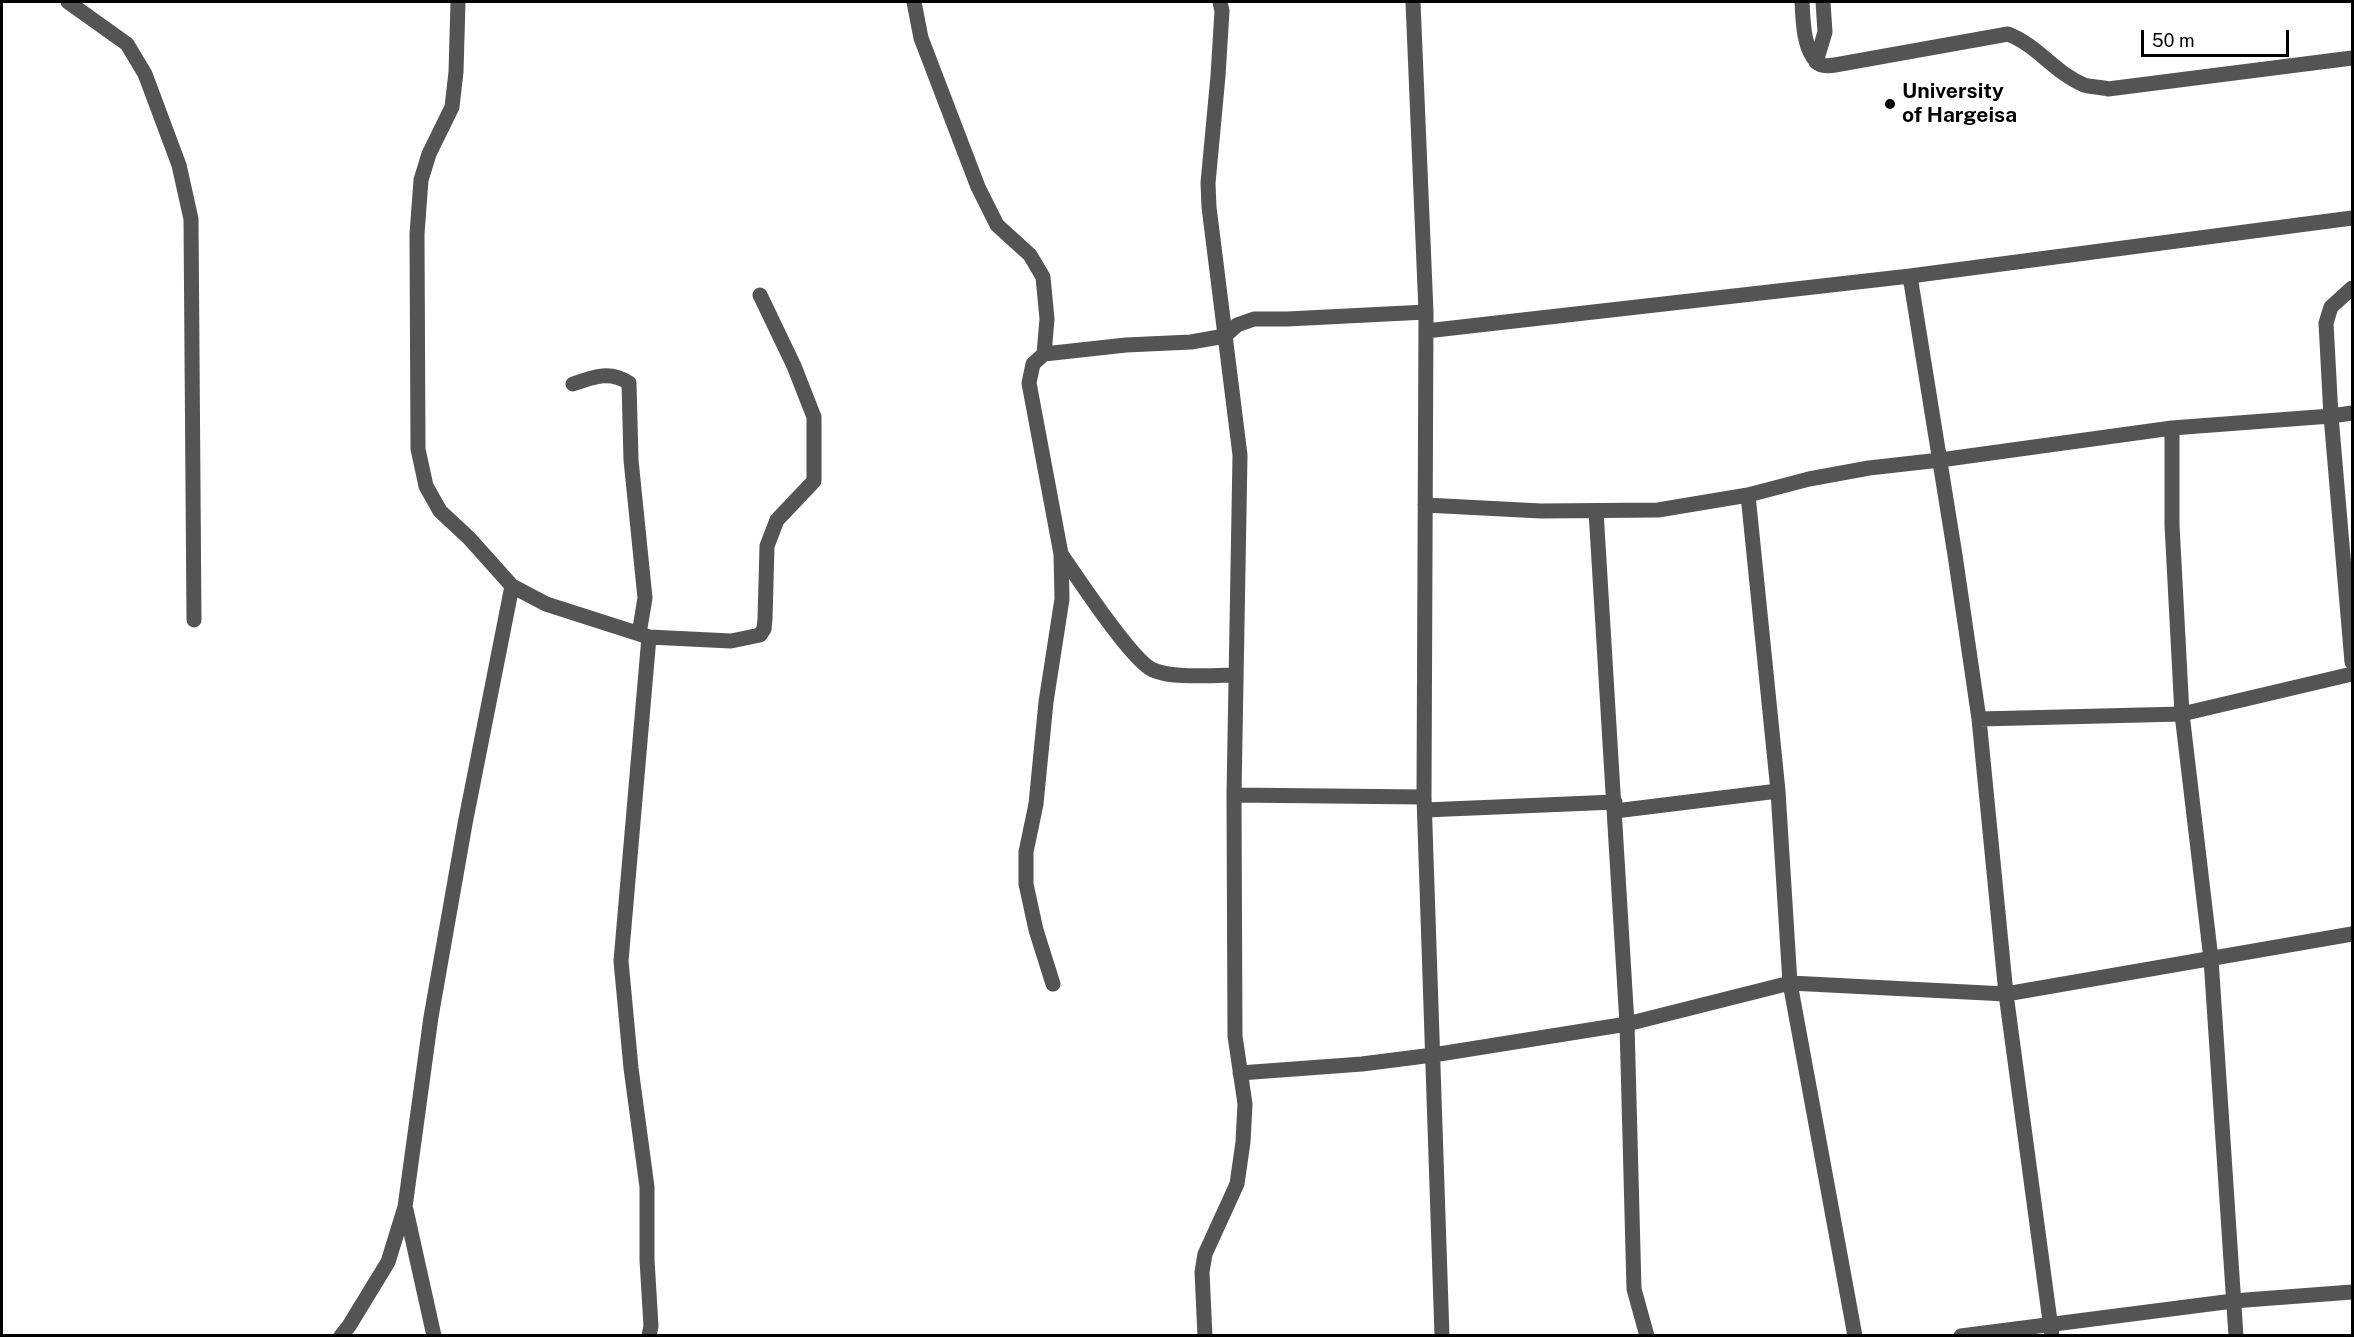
<!DOCTYPE html>
<style>
body{margin:0}
#map{position:relative;width:2354px;height:1337px;overflow:hidden;background:#fff;font-family:"Public Sans",sans-serif}
canvas{display:block}
.frame{position:absolute;inset:0;border:3px solid #000;pointer-events:none}
.scale{position:absolute;left:2141px;top:30px;width:148px;height:27px;box-sizing:border-box;border:3px solid #000;border-top:0;padding-left:8px;font-size:18px;line-height:21px;white-space:nowrap;color:#000;-webkit-text-stroke:4px #fff;paint-order:stroke}
</style>
<div id="map">
<canvas width="2354" height="1337"></canvas>
<div class="frame"></div>
<div class="scale">50 m</div>
</div>
<script>
const g = document.querySelector('canvas').getContext('2d');
g.lineJoin = 'round';
function stroke(path, color, width, dash) { g.strokeStyle = color; g.lineWidth = width; g.lineCap = dash ? 'butt' : 'round'; g.setLineDash(dash || []); g.stroke(path); }
function drawText(font, color, halo, rows, align = 'center') {
  g.font = font + ' "Public Sans",sans-serif'; g.lineWidth = 4.5; g.setLineDash([]); g.textBaseline = 'middle'; g.strokeStyle = halo; g.fillStyle = color; for (const [text, x, y, turn = 0] of rows) {
    g.save(); g.translate(x, y); g.rotate((+turn || 0) * Math.PI / 180); g.textAlign = isNaN(turn) ? turn : align; if (halo) g.strokeText(text, 0, 0); g.fillText(text, 0, 0); g.restore();
  }
}
stroke(new Path2D(`
 M68,2L127,44L145,74L179,165L191,219L194,620
 M458,2L456,72L452,107L429,154L421,180L417,234L418,449L426,486L440,511L469,538L512,586L546,604L649,637L731,641L760,635L764,629L765,619L767,546L777,520L814,481V417L794,366L760,295
 M914,2L921,38L978,187L997,225L1030,255L1043,277L1047,319L1044,354
 M1413,2L1426,312L1424,797L1442,1336
 M1802,2C1803,19 1803,49 1817,62C1821,67 1829,66 1835,65L2008,34C2037,45 2055,73 2084,85C2091,87 2100,87 2108,89L2352,58
 M1816,62L1825,32L1823,2
 M1910,276L1955,555L1979,719L2006,994L2052,1336
 M2352,288L2331,307L2326,323L2331,416L2352,662
 M1426,331L1910,276L2352,218
 M573,384C593,377 610,370 629,383L631,460L645,598L639,634
 M2172,428V525L2182,714L2211,959L2236,1336
 M1748,495L1778,791L1790,983L1855,1336
 M1425,505L1541,511L1658,510L1748,495L1809,479L1869,468L1940,460L2172,428L2331,416L2352,413
 M1596,511L1627,1024L1634,1289L1647,1336
 M1061,554C1077,577 1132,661 1153,670C1174,679 1212,675 1236,675
 M1979,719L2182,714L2352,674
 M1234,795L1424,797
 M1425,810L1615,802
 M1615,811L1778,791
 M1053,984L1036,930L1026,884V852L1036,804L1046,702L1062,599L1061,554L1029,383L1033,364L1044,354L1126,345L1191,342L1225,336L1237,325L1254,319H1287L1426,312
 M1240,1073L1362,1064L1433,1055L1627,1024L1790,983L2006,994L2352,934
 M406,1210L434,1336
 M341,1336L349,1326L388,1262L405,1207L431,1017L465,824L512,586
 M649,1336L651,1326L647,1260V1187L631,1068L621,961L649,637
 M1205,1336L1202,1272L1205,1254L1237,1184L1243,1142L1245,1104L1235,1036L1234,795L1240,455L1209,207L1208,183L1218,76L1222,11L1220,2
 M1961,1336L2233,1301L2352,1292`), '#545454', 15);
for (const [x, y, r, color] of [
 [1890,104,6,"#000"]
]) { const dot = new Path2D(); dot.arc(x, y, r, 0, 2 * Math.PI); g.fillStyle = color; g.fill(dot); stroke(dot, '#fff', 2); }
drawText('bold 21px', '#000', '#fff', [
 ["University",1902,92],
 ["of Hargeisa",1902,116]
], 'left');
</script>
